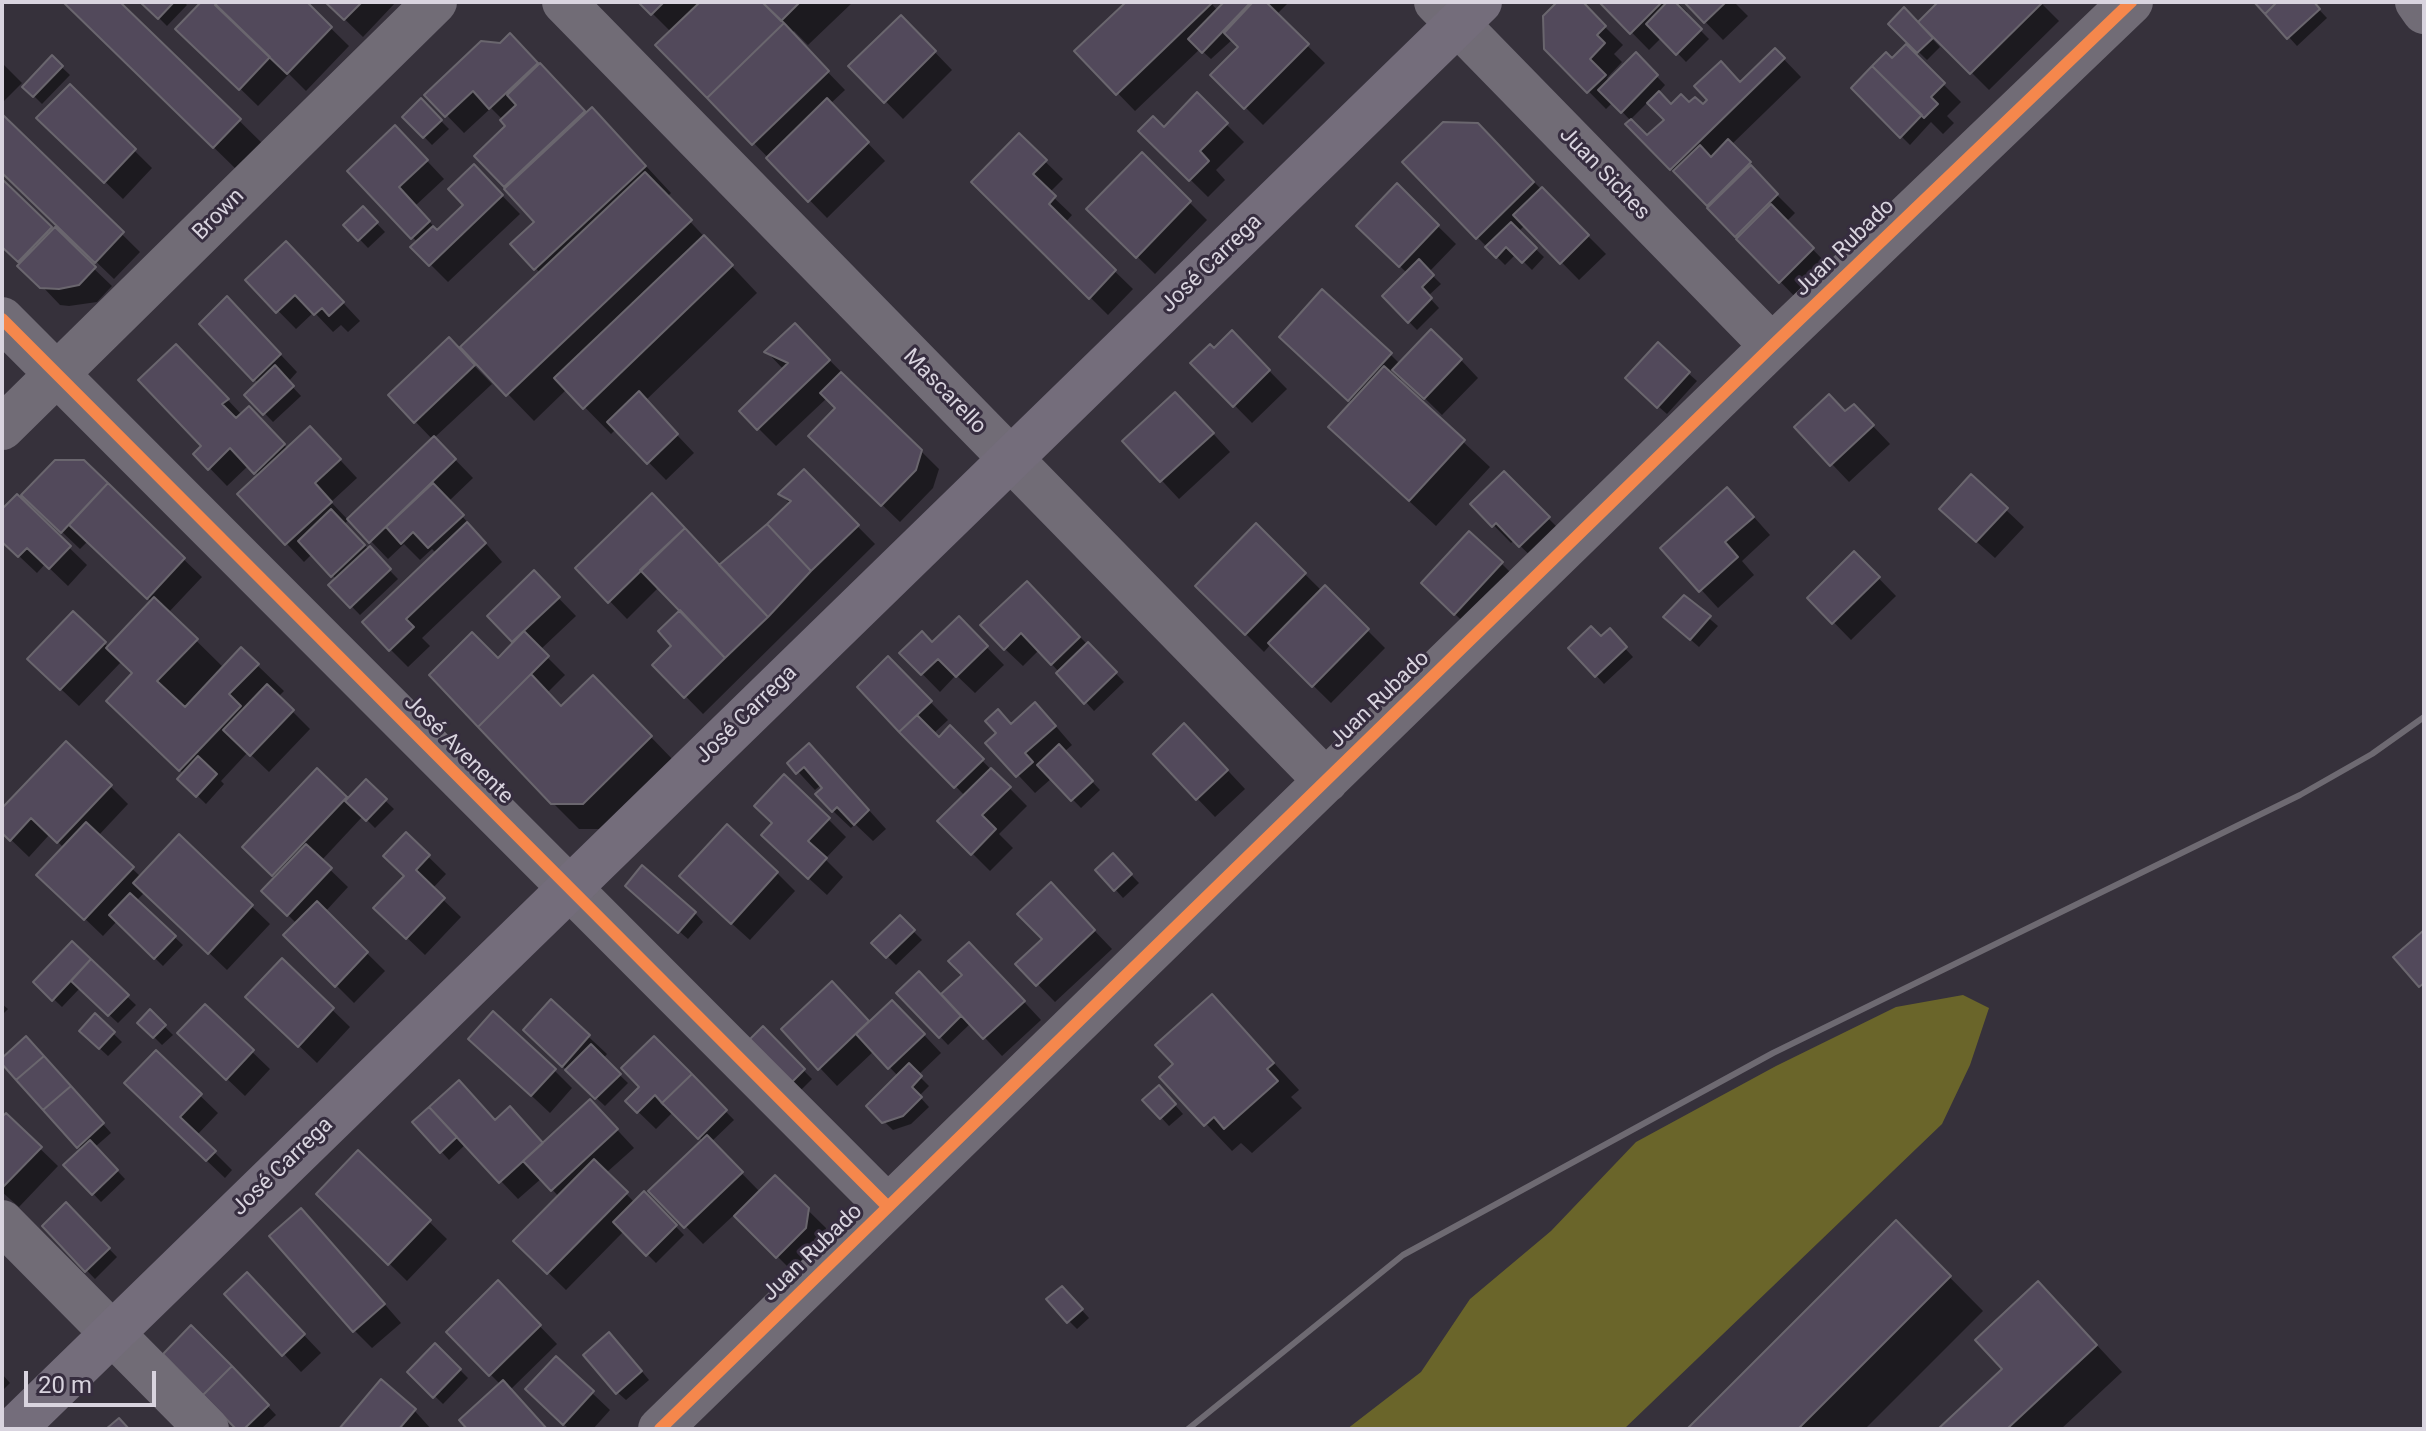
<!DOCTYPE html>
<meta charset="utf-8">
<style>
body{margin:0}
#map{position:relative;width:2426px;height:1431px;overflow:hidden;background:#36313b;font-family:Roboto,sans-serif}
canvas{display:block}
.frame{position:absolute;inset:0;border:4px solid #d9d4df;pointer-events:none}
.scale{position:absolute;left:24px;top:1371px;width:132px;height:36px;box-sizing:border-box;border:4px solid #d9d4df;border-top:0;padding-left:10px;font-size:24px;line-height:28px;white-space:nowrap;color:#d9d4df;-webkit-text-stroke:6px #362d3f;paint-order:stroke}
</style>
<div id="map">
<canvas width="2426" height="1431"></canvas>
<div class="frame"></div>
<div class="scale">20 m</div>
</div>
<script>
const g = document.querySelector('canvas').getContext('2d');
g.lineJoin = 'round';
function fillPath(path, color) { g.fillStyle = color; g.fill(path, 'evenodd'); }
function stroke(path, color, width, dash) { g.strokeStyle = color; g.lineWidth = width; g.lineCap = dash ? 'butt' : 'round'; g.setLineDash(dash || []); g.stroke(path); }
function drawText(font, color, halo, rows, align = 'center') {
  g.font = font + ' Roboto,sans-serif'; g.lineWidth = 6; g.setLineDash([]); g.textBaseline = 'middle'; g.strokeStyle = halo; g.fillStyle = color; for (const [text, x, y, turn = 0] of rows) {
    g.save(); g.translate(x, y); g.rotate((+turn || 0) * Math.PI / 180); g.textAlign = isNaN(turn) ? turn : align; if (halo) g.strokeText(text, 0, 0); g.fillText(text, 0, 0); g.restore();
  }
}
fillPath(new Path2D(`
 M1963,995L1989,1008L1970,1065L1942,1124L1624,1429H1347L1421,1372L1470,1299L1551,1231L1636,1142L1776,1066L1896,1007Z`), '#6a652a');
fillPath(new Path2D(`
 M65,2H118L266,147L240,173Z
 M143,2H184L187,5L167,26Z
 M204,2H210L216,8L221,2H304L349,46L306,91L289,74L258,106L178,28Z
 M327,2H396L363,37Z
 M641,2H853L808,45L794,31L791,34L845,90L830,104L885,161L827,218L658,45L671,32Z
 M1129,2H1210L1218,11L1227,2H1289L1276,15L1325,63L1263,125L1213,75L1241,47L1233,39L1211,59L1200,49L1135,111L1077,51Z
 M1559,2H1580L1623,45L1614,54L1622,62L1607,78L1610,81L1636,55L1665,85L1658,93L1671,106L1703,107L1741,84L1775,50L1801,77L1731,145L1767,181L1765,183L1795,213L1786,222L1830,267L1798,300L1671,168L1647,138L1667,120L1649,101L1630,120L1613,102L1606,109L1546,48Z
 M1602,2H1677L1687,12L1685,15L1709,39L1686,62L1662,37L1649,50Z
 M1686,2H1734L1748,16L1723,40Z
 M1941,2H2040L2059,21L1989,90L1921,22Z
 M2257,2H2312L2327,18L2297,46Z
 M1904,10L1940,47L1927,60L1890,24Z
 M901,17L952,70L903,119L851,66Z
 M510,36L587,115L618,136L671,193L667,197L757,293L645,401L694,453L666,480L616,429L611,434L567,389L534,421L508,394L541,274L513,244L537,222L477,156L508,126L503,120L491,108L464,133L427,95Z
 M1906,47L1961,102L1947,116L1954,123L1943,134L1931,122L1910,145L1853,88L1892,61Z
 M52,58L70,75L42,104L24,86Z
 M2,63L22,83L2,103Z
 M70,87L152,168L123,199L39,118Z
 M1197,95L1244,142L1216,170L1225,180L1208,197L1141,131L1164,130Z
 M421,101L449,129L432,145L405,117Z
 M2,116L140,252L114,279L2,171Z
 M1477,125L1606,254L1579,280L1525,225L1518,232L1544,257L1532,270L1516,254L1505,265L1477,237Z
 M1019,136L1063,179L1049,193L1072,215L1065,223L1133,289L1108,315L974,182Z
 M413,146L444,179L415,206L438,231L466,205L474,167L520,214L448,282L413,247L418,243L350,171Z
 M1142,155L1207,220L1155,274L1089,209Z
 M2,181L112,286L97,302L69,306L60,305L2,244Z
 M1397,186L1456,244L1429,272L1441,284L1428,296L1439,308L1417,330L1384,296L1407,273L1358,226Z
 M363,209L385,232L368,248L346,225Z
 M304,261L360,321L348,332L341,325L333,332L314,312L296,329L248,280Z
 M245,317L297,372L288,382L301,396L273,422L247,395L259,384L202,324Z
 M795,326L939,469L933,488L900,522L811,436L837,408L827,398L776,446L741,411L784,370L767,352Z
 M1232,333L1287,389L1252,423L1193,363L1214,351Z
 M449,340L492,384L434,438L473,478L449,501L502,562L422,638L430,646L408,667L390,649L437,554L432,549L420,560L404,544L388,559L350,519L344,524L398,579L360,615L331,585L337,580L312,554L304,562L240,494L259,476L249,465L227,486L196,454L204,446L194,364L242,415L249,409L288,449L327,446L357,478L331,502L348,520L433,440L390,395Z
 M1390,354L1400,364L1461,360L1478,378L1442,415L1403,377L1399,382L1490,467L1436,526L1357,453L1353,403L1299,355Z
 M1688,373L1697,381L1667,414L1636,387Z
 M1193,412L1230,452L1179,499L1125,441Z
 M1845,414L1871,424L1890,444L1849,482L1797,427Z
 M83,462L202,577L168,613L224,668L257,665L284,691L278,697L310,729L269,772L248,752L221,781L224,784L206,804L180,779L184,774L135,727L134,674L122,661L79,706L47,676L73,614L109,648L152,602L88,541L80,549L42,513Z
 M804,472L875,544L703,714L655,665L674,646L683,610L659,587L627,619L578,568L720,567L790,504L781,494Z
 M1504,474L1566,536L1538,563L1514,540L1511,543L1473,504Z
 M17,497L87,565L68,586L45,564L37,573L2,540V512Z
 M1745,507L1770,535L1742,561L1754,575L1718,608L1663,548Z
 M2006,510L2024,527L1995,558L1959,526Z
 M1256,526L1322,591L1325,588L1385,648L1331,703L1271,644L1264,652L1198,586Z
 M1854,553L1896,596L1851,640L1810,598Z
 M1501,563L1519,581L1473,631L1441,601Z
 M534,573L576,616L540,650L565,675L547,693L562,708L619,704L677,764L610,829H579L552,802L498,661L515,642L490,616Z
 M1684,597L1718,626L1699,647L1674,625Z
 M1045,601L1124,682L1094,711L1039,650L1023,666L1005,649Z
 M959,619L1004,665L975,693L956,675L940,692L902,653L933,645Z
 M1609,631L1633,657L1604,684L1571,648L1601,639Z
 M888,659L948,720L933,734L939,739L950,728L1027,806L999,834L1013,848L990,871L940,821L965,796L860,687Z
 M1053,723L1072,745L1064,752L1100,790L1081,808L1052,778L1035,793L988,743L1012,726Z
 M1202,743L1245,789L1215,817L1155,754Z
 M790,763H826L886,829L873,841L855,824L851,828L833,811L822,784L815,790Z
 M317,771L348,801L366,782L394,809L375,828L363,816L321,861L348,887L325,912L385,971L354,1003L286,935L297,924L264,891L276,878L244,847Z
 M110,786L128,804L98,836L141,877L179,837L270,924L227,970L145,892L136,901L183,945L163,966L117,921L103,936L57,892L64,848L50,834L29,857L2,831V811Z
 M828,819L846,837L825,859L843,877L827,895L781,853L774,823Z
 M406,835L446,874L432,889L461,917L425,955L376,908L406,876Z
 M1113,856L1139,883L1123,898L1098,870Z
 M777,873L795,891L750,940L699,894Z
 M636,894L695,913L703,922L688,939Z
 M1068,903L1112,949L1055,1002L1018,964L1044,939Z
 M900,918L922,940L896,965L874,943Z
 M72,944L136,1005L118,1023L80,988L62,1007L36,982Z
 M282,961L350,1027L317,1063L266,1014Z
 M987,962L1041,1020L1002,1056L971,1023L948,1045L899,993L941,997L965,975Z
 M1212,996L1299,1090L1291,1097L1302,1108L1252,1153L1241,1143L1232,1151L1162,1077L1176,1064Z
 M850,1001L870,1023L910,1020L941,1053L918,1075L929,1086L919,1096L929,1107L911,1124L893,1130L868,1106L898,1076L874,1051L837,1086L820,1068Z
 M551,1002L607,1054L603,1059L628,1083L605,1106L543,1048Z
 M2,1004L8,1009L2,1015Z
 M205,1007L270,1069L245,1096L198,1051Z
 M150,1012L173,1035L162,1045L140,1023Z
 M95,1016L122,1042L108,1056L81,1031Z
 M763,1029L812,1079L795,1096Z
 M34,1047L111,1133L95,1147L125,1179L101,1202L66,1165L82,1150L2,1061Z
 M156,1053L218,1113L197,1135L232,1170L225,1178L144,1101Z
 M489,1056L554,1070L572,1088L550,1113Z
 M689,1074L660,1103L663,1106L692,1077L734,1120L711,1142L761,1193L775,1178L826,1228L823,1246L795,1274L735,1214L703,1244L651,1191L703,1141L674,1111L656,1129L627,1101Z
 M1167,1096L1183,1114L1169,1126L1145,1100Z
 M2,1112L58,1166L19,1207L2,1192Z
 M608,1120L634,1148L606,1173L635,1203L644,1194L684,1235L656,1263L624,1231L566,1290L516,1241L559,1197L542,1178L518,1199L466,1144L449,1160L415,1122H496L544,1144Z
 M358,1153L447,1239L407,1281L319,1194Z
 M66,1205L117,1257L95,1279L44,1226Z
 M1896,1223L1983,1311L1865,1429H1690Z
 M318,1228L401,1323L372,1348L354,1330Z
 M498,1283L557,1344L510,1390L546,1429H470L501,1385L448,1332Z
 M264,1293L321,1353L301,1372L284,1354Z
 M1070,1297L1089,1318L1077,1329L1069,1321Z
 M2064,1310L2122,1372L2061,1429H1941Z
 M618,1343L649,1380L626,1400L617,1392Z
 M435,1345L468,1378L443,1404L410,1372Z
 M556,1359L610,1410L593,1429H569L545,1407Z
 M2,1374L10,1383L2,1391Z
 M248,1385L276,1415L261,1429H239Z
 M414,1410L431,1429H341Z`), '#0007');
const building = new Path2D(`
 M63,2H120L241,119L213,148Z
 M140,2H174L158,19Z
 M201,2H213L270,57L239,90L175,29Z
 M218,2H307L332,27L287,74L215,5Z
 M325,2H362L344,20Z
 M638,2H664L651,15Z
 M700,2H762L784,23L707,98L655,45Z
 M762,2H800L781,21Z
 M1126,2L1212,3L1116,95L1074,51Z
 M1224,2H1251L1202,53L1188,39Z
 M1253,2H1266L1309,44L1244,109L1210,75L1238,47L1224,33Z
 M1557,2H1583L1606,26L1597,35L1605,43L1590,59L1606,75L1587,93L1544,49L1543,16Z
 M1599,2H1662L1630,34Z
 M1667,2H1675L1702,29L1676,55L1646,24Z
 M1684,2H1726L1704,23Z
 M1938,2H2043L1970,74L1918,22Z
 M2254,2H2277L2265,14Z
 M2277,2H2314L2320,9L2287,39L2265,14Z
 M1904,7L1933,38L1917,53L1888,24Z
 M901,15L936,51L884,103L848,66Z
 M784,23L829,71L752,145L707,98Z
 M510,33L538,63L489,109L473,91L445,117L424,95L481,41L500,43Z
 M1906,44L1945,83L1931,97L1938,104L1924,118L1872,66L1886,52L1892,58Z
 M1775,48L1785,58L1670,170L1625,124L1631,119L1647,135L1664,120L1647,103L1659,91L1671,104L1681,94L1689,102L1695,97L1703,104L1707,100L1694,86L1721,61L1740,82Z
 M1636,52L1658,75L1621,113L1598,90Z
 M52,55L63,66L33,97L22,87Z
 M540,63L585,111L504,187L474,156L505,126L500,120L516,105L507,95Z
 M1872,66L1922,115L1900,138L1851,88Z
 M70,84L136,149L104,183L36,118Z
 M1197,92L1228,123L1200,151L1209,161L1189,181L1138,131L1153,116L1164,127Z
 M421,98L442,120L423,138L402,117Z
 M827,98L869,142L808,202L766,158Z
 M592,107L646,166L534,270L510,244L534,222L504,189Z
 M2,114L124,232L95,263L2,173Z
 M1443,122L1478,123L1534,182L1476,239L1402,162Z
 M395,125L428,160L399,187L430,221L411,239L347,171Z
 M1019,133L1047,160L1033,174L1056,196L1049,204L1116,270L1089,299L971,182Z
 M1728,139L1751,162L1707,206L1673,171L1700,145L1711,157Z
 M1142,152L1191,201L1136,258L1086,209Z
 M474,164L503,195L429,266L410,247L433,226L437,230L463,205L448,189Z
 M1751,165L1778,194L1735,237L1707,208Z
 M645,172L692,220L506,396L460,347Z
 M2,179L52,227L18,262L2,247Z
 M1397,183L1439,225L1399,267L1356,226Z
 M1542,187L1589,235L1560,264L1513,215Z
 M1771,204L1814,248L1779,283L1736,239Z
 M363,206L378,222L358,241L343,225Z
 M1511,222L1537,248L1522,263L1506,247L1496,258L1485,247Z
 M55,227L96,267L79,285L59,289L40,288L17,266Z
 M704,235L733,265L583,409L554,378Z
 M286,241L344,302L329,316L322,308L314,315L295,295L276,313L245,280Z
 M1419,259L1434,275L1422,287L1432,298L1408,323L1382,296Z
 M1322,289L1392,353L1348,401L1279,337Z
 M227,296L281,354L253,381L199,324Z
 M795,323L830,360L757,430L739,411L788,363L764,352Z
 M1431,329L1462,359L1424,399L1392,370Z
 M1232,330L1270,370L1233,407L1190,363L1210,344L1214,348Z
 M449,337L475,365L414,423L388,395Z
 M1658,342L1690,372L1657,408L1625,378Z
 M176,344L229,399L222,404L236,418L249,406L285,444L254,474L230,448L208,470L193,454L201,446L138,380Z
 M275,365L294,386L263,415L244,395Z
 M1384,366L1465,440L1409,501L1328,427Z
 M841,372L922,450L916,470L881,506L808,436L835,408L820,393Z
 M639,391L678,434L647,464L607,422Z
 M1175,392L1214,433L1160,482L1122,441Z
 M1829,394L1845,411L1854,404L1874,425L1830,466L1794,427Z
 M310,426L341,459L315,483L332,502L285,545L237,494Z
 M434,436L456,459L369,543L347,519Z
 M55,460H84L108,483L61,533L21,495Z
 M804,469L859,525L811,571L767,524L791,501L778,494Z
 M1504,471L1550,517L1519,547L1496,523L1492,527L1470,504Z
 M1971,474L2008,508L1976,542L1939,509Z
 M108,483L185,558L147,599L69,525Z
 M433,483L464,515L428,548L413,532L401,544L386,527Z
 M1727,487L1754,517L1725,542L1738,557L1699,592L1660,548Z
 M652,493L685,528L608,603L575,568Z
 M17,494L71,546L49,569L27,548L18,557L2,542V509Z
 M331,509L365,545L331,577L298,541Z
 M467,522L486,543L406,619L414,627L389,651L362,622Z
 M1256,523L1306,573L1245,635L1195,586Z
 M767,524L811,571L768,617L719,565Z
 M685,528L768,617L725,658L640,570Z
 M1469,531L1503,562L1454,615L1421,583Z
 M370,546L391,569L350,608L328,585Z
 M1854,551L1880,577L1832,624L1807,598Z
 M534,570L560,597L512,642L487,616Z
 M1027,581L1080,637L1051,665L1021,633L1004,650L980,625Z
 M1325,585L1369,629L1312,687L1268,643Z
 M1684,595L1711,616L1690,640L1663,617Z
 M154,597L198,639L157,681L185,707L241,647L259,664L229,694L241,706L179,771L106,701L132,673L106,648Z
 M680,610L725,658L684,698L652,665L671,646L658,631Z
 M73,611L106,642L60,690L27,659Z
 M959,616L988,646L956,677L938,659L921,675L899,653L922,631L932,642Z
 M1591,626L1601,636L1610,628L1627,647L1595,677L1568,648Z
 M524,631L549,656L478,727L429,675L472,632L498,658Z
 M1088,642L1117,672L1084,704L1056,673Z
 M888,656L932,701L899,732L857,687Z
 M531,674L561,706L593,675L652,736L583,804H551L478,727Z
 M267,684L294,710L250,756L223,730Z
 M1035,702L1056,726L1025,753L1033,762L1016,777L985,743L996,733L985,721L998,709L1011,724Z
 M917,715L939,737L950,725L984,759L954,788L899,732Z
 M1184,723L1228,770L1196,800L1153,754Z
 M66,741L112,785L57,843L31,818L10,841L2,833V808Z
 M809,743L869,810L854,825L837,807L832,812L815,794L822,788L804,767L796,774L787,763Z
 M1059,744L1093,781L1071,801L1037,765Z
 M198,756L217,774L196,797L177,779Z
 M317,768L347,797L272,876L242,847Z
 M991,768L1011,787L982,815L996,829L971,855L937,821Z
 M784,774L830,818L808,841L827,858L808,879L761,835L772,823L754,806Z
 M366,779L387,799L366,821L345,801Z
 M86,822L134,867L84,920L36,875Z
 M727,824L778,872L731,924L679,876Z
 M406,832L430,855L416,870L445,898L406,939L373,908L404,876L383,856Z
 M179,834L253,905L208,954L133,883Z
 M306,844L332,868L287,916L261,891Z
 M1113,853L1132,874L1114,891L1095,870Z
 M642,865L696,912L678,933L625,886Z
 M1051,882L1095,930L1036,986L1015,964L1042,939L1017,914Z
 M130,893L176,936L154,959L109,915Z
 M317,901L368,952L335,987L283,935Z
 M900,915L915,930L886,958L871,943Z
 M2424,930V983L2419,987L2393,957Z
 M72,941L91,959L52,1001L33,982Z
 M969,942L1025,1001L983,1039L941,994L962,975L948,961Z
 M282,958L334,1008L298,1047L245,997Z
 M91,959L129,995L108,1016L71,981Z
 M919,971L961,1016L939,1038L896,993Z
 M832,981L869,1021L818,1070L781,1029Z
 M1212,994L1274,1063L1267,1069L1278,1081L1224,1129L1214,1117L1204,1126L1159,1077L1173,1064L1155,1045Z
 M551,999L590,1035L562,1067L523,1030Z
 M892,1000L925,1034L888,1069L856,1034Z
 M205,1004L254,1050L226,1080L177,1033Z
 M150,1009L166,1025L153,1038L137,1023Z
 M493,1011L556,1069L531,1096L468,1039Z
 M95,1013L115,1032L99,1049L79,1031Z
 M763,1026L805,1069L785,1089L743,1046Z
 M26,1036L44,1056L16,1080L2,1064V1058Z
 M654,1036L692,1074L662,1103L655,1095L637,1113L625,1101L639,1087L621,1068Z
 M591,1044L621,1074L595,1099L565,1070Z
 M156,1050L202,1094L180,1117L216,1151L206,1161L124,1083Z
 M44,1056L71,1086L43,1110L16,1080Z
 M909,1063L922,1076L912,1087L922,1097L903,1116L882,1123L866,1106Z
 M692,1074L727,1110L698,1139L662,1103Z
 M459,1080L495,1120L510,1106L543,1143L499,1183L429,1107Z
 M1159,1085L1176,1104L1160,1119L1142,1100Z
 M71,1086L104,1123L77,1148L43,1110Z
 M590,1099L618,1129L551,1191L523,1161Z
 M429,1107L457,1137L440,1153L412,1122Z
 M6,1113L42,1147L2,1188V1117Z
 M707,1135L743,1172L684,1228L648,1191Z
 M90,1140L118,1170L92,1195L63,1165Z
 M358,1150L431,1220L388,1265L316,1194Z
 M594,1159L628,1192L547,1274L513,1241Z
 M775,1175L809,1208L806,1228L776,1258L734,1216Z
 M644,1191L677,1225L646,1256L613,1222Z
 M66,1202L110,1248L85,1272L42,1226Z
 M301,1208L385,1304L353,1332L269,1236Z
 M1896,1220L1951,1276L1798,1429H1687Z
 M247,1272L305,1334L282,1356L224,1294Z
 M498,1280L541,1325L489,1376L446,1332Z
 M2038,1281L2097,1345L2007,1429H1938L2002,1369L1975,1340Z
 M1062,1286L1083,1309L1067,1323L1046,1299Z
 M191,1325L232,1366L203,1395L163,1354Z
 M609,1332L642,1371L616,1394L583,1355Z
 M435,1343L461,1369L433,1398L407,1372Z
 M556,1356L594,1391L563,1425L525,1389Z
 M232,1366L269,1405L244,1429H236L203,1395Z
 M381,1379L416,1409L399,1429H339Z
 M503,1380L547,1429H467L459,1420Z
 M119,1418L129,1429H106Z`);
fillPath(building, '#52495b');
stroke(building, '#6a666e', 2);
stroke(new Path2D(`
 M564,2L1326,781
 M1436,2L1772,346
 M2417,2L2424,12
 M2,319L888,1207
 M2,428L435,2
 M2,1222L207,1429
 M660,1429L1772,346L2131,2`), '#716c76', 44);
stroke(new Path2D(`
 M14,1429L1480,2`), '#746d7b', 44);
stroke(new Path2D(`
 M1188,1429L1403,1255L1773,1053L2300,795L2372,754L2424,717`), '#6e6a72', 6);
stroke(new Path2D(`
 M2,319L888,1207
 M660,1429L1772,346L2131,2`), '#f5874c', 12);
drawText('22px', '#d9d4df', '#362d3f', [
 ["Juan Siches",1604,174,46],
 ["Brown",219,215,-45],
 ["Juan Rubado",1845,248,-44],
 ["José Carrega",1212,264,-44],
 ["Mascarello",944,392,46],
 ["Juan Rubado",1380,700,-44],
 ["José Carrega",747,715,-44],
 ["José Avenente",458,750,45],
 ["José Carrega",283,1167,-44],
 ["Juan Rubado",813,1253,-44]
]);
</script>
